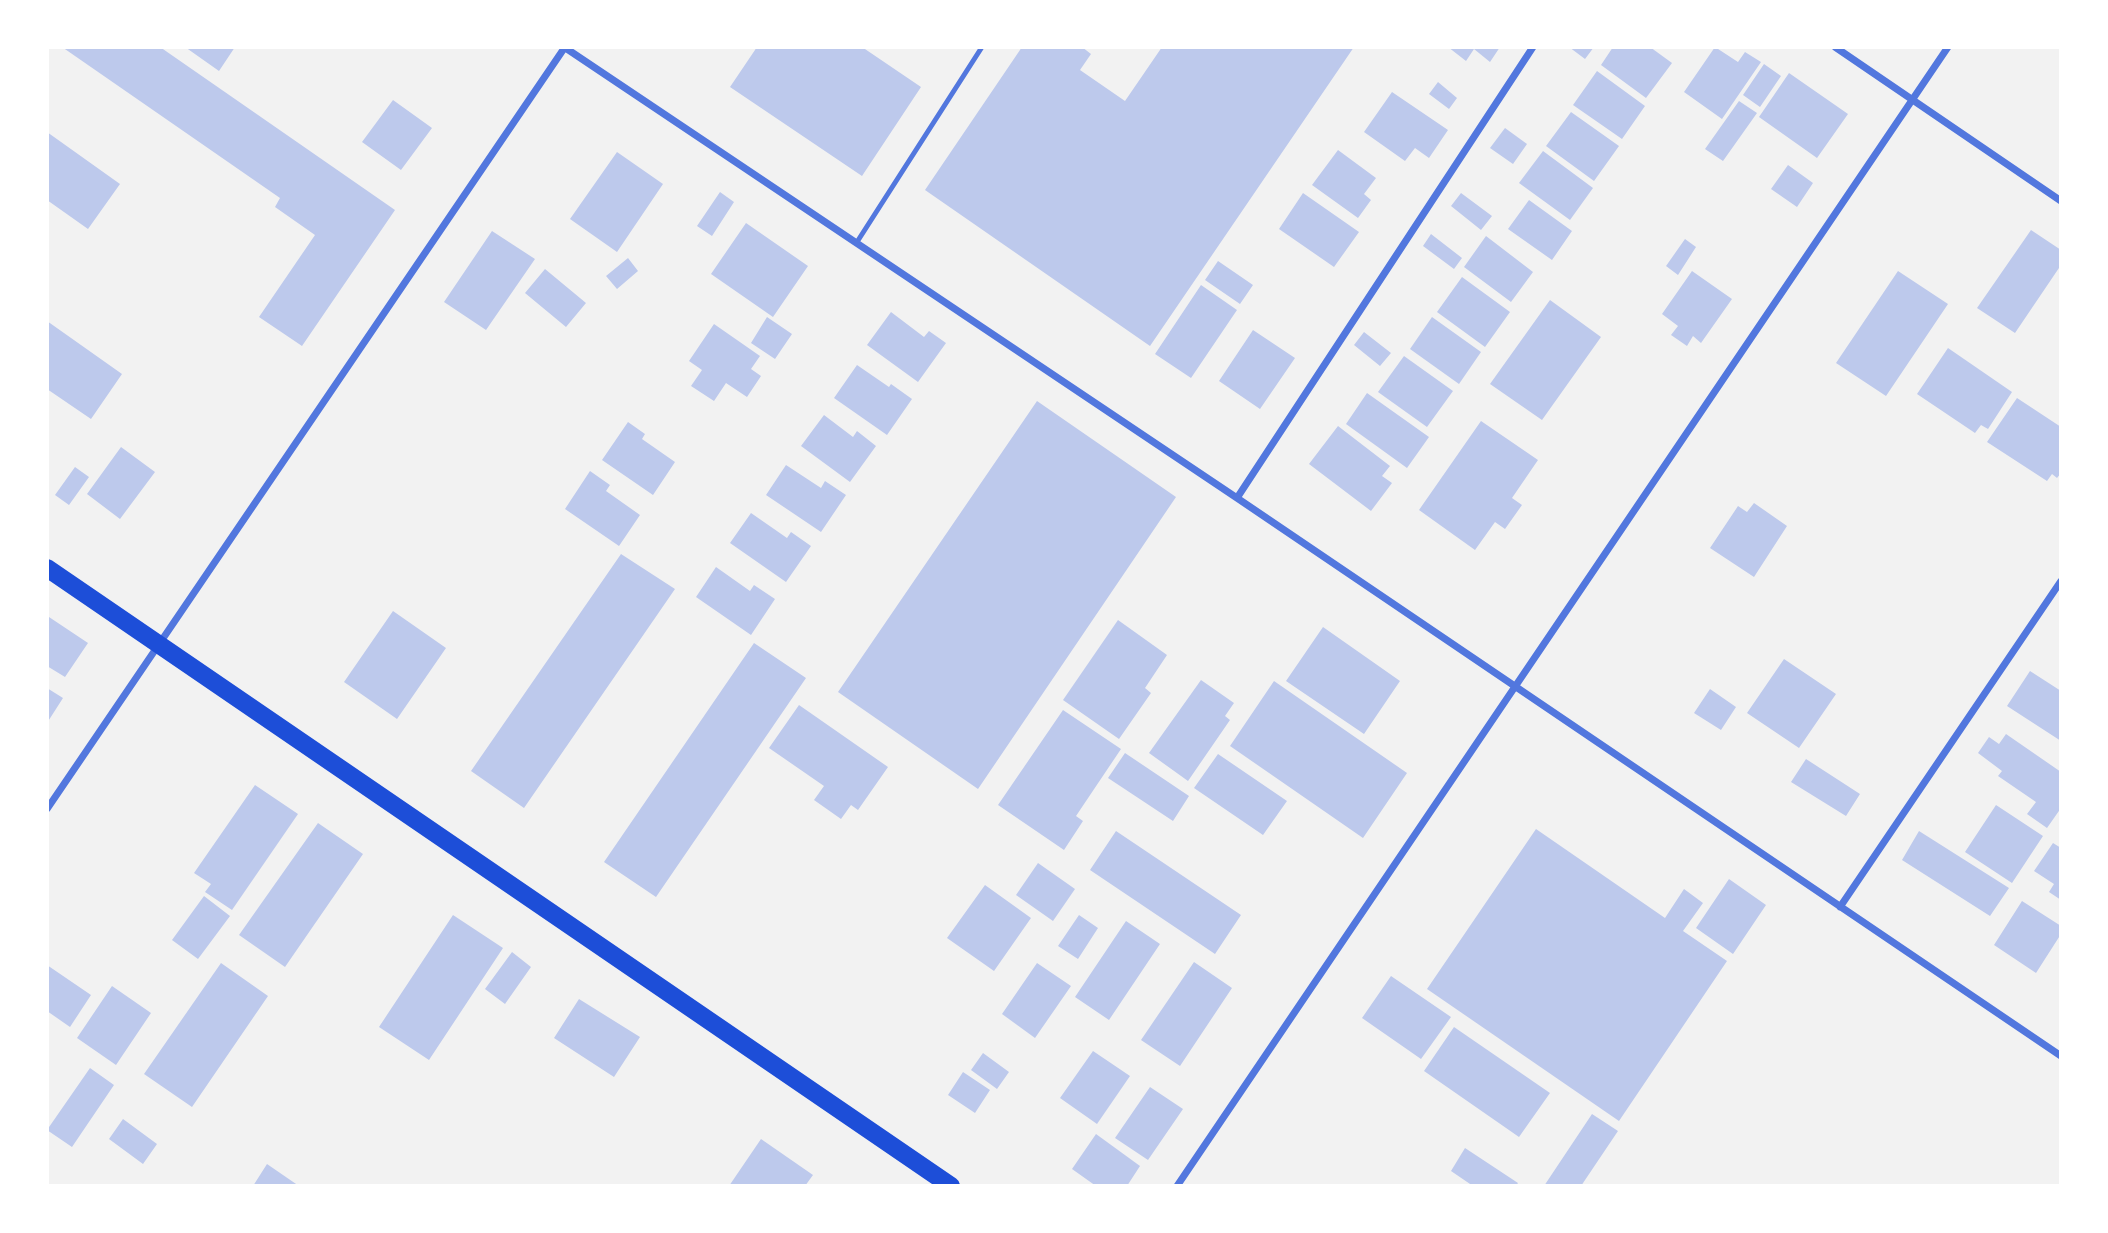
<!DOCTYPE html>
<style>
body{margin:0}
#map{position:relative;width:2108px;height:1233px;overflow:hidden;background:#f2f2f2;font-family:Arial,sans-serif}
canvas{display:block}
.frame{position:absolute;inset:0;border:49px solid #fff;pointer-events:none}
</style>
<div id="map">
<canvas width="2108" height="1233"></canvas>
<div class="frame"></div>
</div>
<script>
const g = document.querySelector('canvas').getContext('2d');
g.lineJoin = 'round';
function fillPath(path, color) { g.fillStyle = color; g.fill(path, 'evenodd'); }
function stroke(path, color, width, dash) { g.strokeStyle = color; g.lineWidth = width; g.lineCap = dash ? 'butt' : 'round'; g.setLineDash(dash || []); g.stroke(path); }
fillPath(new Path2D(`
 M62,47H160L395,210L302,346L259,317L315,235L275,207L280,198Z
 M185,47H235L219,71Z
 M757,47H862L921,87L862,176L730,87Z
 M1022,47H1082L1091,54L1080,70L1125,101L1162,47H1354L1150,346L925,190Z
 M1448,47H1500L1490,62L1474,49L1466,61Z
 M1569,47H1594L1585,59Z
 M1613,47H1650L1672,63L1646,98L1601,65Z
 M1715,47L1738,62L1745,52L1761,62L1722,119L1684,92Z
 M1764,64L1781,76L1760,107L1743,95Z
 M1597,71L1645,106L1622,139L1573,105Z
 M1789,73L1848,114L1817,158L1759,117Z
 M1438,82L1457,98L1449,109L1429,94Z
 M1392,92L1448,130L1429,158L1415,148L1405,161L1364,132Z
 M393,100L432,128L401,170L362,142Z
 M1739,101L1757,113L1723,161L1705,149Z
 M1571,112L1619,146L1594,181L1546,146Z
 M1505,128L1527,144L1513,164L1490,148Z
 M47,132L120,184L88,229L47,200Z
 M1338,150L1376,178L1364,194L1371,200L1358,218L1312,185Z
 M1543,151L1593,188L1570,220L1519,183Z
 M617,152L663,184L617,252L570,219Z
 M1788,165L1813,183L1797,207L1771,189Z
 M720,192L734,202L712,236L697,226Z
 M1303,193L1359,232L1334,267L1279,229Z
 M1461,193L1492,216L1481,230L1451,206Z
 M1529,200L1572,231L1552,260L1508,229Z
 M746,223L808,266L773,317L711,274Z
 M2031,230L2061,250V265L2015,333L1977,308Z
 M492,231L535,259L486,330L444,302Z
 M1431,234L1462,258L1454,269L1423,246Z
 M1486,236L1533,272L1511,302L1464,267Z
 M1685,239L1696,247L1678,275L1666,266Z
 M628,258L638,271L617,289L606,276Z
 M1218,261L1253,285L1240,304L1205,280Z
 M545,269L586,303L566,327L525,293Z
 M1692,271L1732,299L1701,343L1693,336L1687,346L1671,335L1678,326L1662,314Z
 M1898,271L1948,304L1886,396L1836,363Z
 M1462,277L1510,312L1485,347L1437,312Z
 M1201,285L1237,310L1191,378L1155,354Z
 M1550,300L1601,337L1542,420L1490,384Z
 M891,312L924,337L929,331L946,343L918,382L867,345Z
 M767,317L792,334L775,359L751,343Z
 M1432,317L1481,352L1459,384L1410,349Z
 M47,321L122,374L91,419L47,389Z
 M714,324L760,356L751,369L761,376L747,397L726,383L714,401L691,386L702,370L689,361Z
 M1253,330L1295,358L1260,409L1219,381Z
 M1364,332L1391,353L1380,366L1354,345Z
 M1948,348L2012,392L1988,429L1981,425L1975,433L1917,394Z
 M1404,356L1453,391L1427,427L1378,392Z
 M857,365L889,387L891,384L912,399L887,435L834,398Z
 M1367,393L1429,437L1407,468L1346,424Z
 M2017,398L2061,427V473L2057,478L2052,474L2047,481L1987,442Z
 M1037,401L1176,497L978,789L838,692Z
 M824,415L853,437L857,431L876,446L850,482L801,446Z
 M1481,421L1538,460L1512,498L1522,505L1505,529L1495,522L1475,550L1419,510Z
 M628,422L645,434L642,439L675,462L653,495L602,460Z
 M1338,426L1390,466L1382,476L1392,483L1371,511L1309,464Z
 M121,447L155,472L120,519L87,494Z
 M786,465L821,488L825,481L846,495L821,532L766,495Z
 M75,467L89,477L69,505L55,495Z
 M590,471L610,485L606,491L640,515L619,546L565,509Z
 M1754,503L1787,526L1754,577L1710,548L1738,506L1747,512Z
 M751,513L787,538L791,532L811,546L786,582L730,543Z
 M621,554L675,589L524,808L471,771Z
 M716,567L750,591L754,585L775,599L751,635L696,597Z
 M393,611L446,648L397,719L344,682Z
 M49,617L88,643L65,677L47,666V620Z
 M1118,620L1167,655L1145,688L1151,693L1119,739L1063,700Z
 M1323,627L1400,681L1364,734L1286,681Z
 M754,643L806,678L656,897L604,862Z
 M1784,659L1836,694L1799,748L1747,713Z
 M2030,671L2061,691V741L2007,706Z
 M1201,680L1234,703L1225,716L1230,720L1188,781L1149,753Z
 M1274,681L1407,773L1363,838L1230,746Z
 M47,688L63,698L47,723Z
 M1710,689L1736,707L1721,730L1694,713Z
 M799,705L888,767L858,810L851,805L841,819L814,800L824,786L769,748Z
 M1063,710L1121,749L1076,816L1083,821L1064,850L998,805Z
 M2006,734L2061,772V808L2047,828L2027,814L2036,802L1998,776L2002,771L1978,753L1989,737L1999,744Z
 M1125,753L1189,796L1173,821L1108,778Z
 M1218,754L1287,801L1263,835L1194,788Z
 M1806,759L1860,794L1846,816L1791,782Z
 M255,785L298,814L232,910L205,892L211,884L194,873Z
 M1996,805L2043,836L2012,883L1965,852Z
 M318,823L363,854L285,967L239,935Z
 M1536,829L1665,918L1684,889L1703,903L1683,931L1727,961L1619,1121L1427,989Z
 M1116,831L1241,915L1215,954L1090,870Z
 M1919,831L2009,888L1990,916L1902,860Z
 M2053,843L2061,848V900L2049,892L2054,884L2034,871Z
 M1038,863L1075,889L1053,921L1016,895Z
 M1729,879L1766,905L1733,954L1696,928Z
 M985,885L1031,918L994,971L947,938Z
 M204,896L230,916L198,959L172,940Z
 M2022,901L2061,926V934L2036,973L1994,945Z
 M453,915L503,948L429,1060L379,1027Z
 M1079,915L1098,928L1078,959L1058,946Z
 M1126,921L1160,944L1109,1020L1075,997Z
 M512,952L531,967L505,1004L485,989Z
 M1194,962L1232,988L1180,1066L1141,1040Z
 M221,963L268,996L192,1107L144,1074Z
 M1037,963L1071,986L1035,1038L1002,1014Z
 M47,965L91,995L70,1027L47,1011Z
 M1391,976L1451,1017L1421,1059L1362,1018Z
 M112,986L151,1013L116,1065L77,1038Z
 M579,999L640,1037L614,1077L554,1038Z
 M1454,1027L1550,1093L1519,1137L1424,1071Z
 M1093,1051L1130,1076L1097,1124L1060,1098Z
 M983,1053L1009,1072L997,1089L971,1070Z
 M90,1068L114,1085L72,1147L47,1130Z
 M963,1072L990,1090L975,1113L948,1095Z
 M1150,1087L1183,1109L1148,1160L1115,1138Z
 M1592,1114L1618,1131L1581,1186H1544Z
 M123,1119L157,1144L143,1164L109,1139Z
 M1096,1134L1140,1166L1127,1186H1096L1072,1169Z
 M761,1139L813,1175L805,1186H729Z
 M1465,1148L1518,1183L1516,1186H1473L1451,1171Z
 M267,1164L299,1186H253Z`), '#bdc9ec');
stroke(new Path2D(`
 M857,242L982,47`), '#5277de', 5);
stroke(new Path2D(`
 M564,47L1237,498L2061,1056
 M1835,47L2061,201
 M1237,498L1533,47
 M47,809L565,47
 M1840,907L2061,581
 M1177,1186L1948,47`), '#5277de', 7);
stroke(new Path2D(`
 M47,568L951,1186`), '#1d4ed8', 18);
</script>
